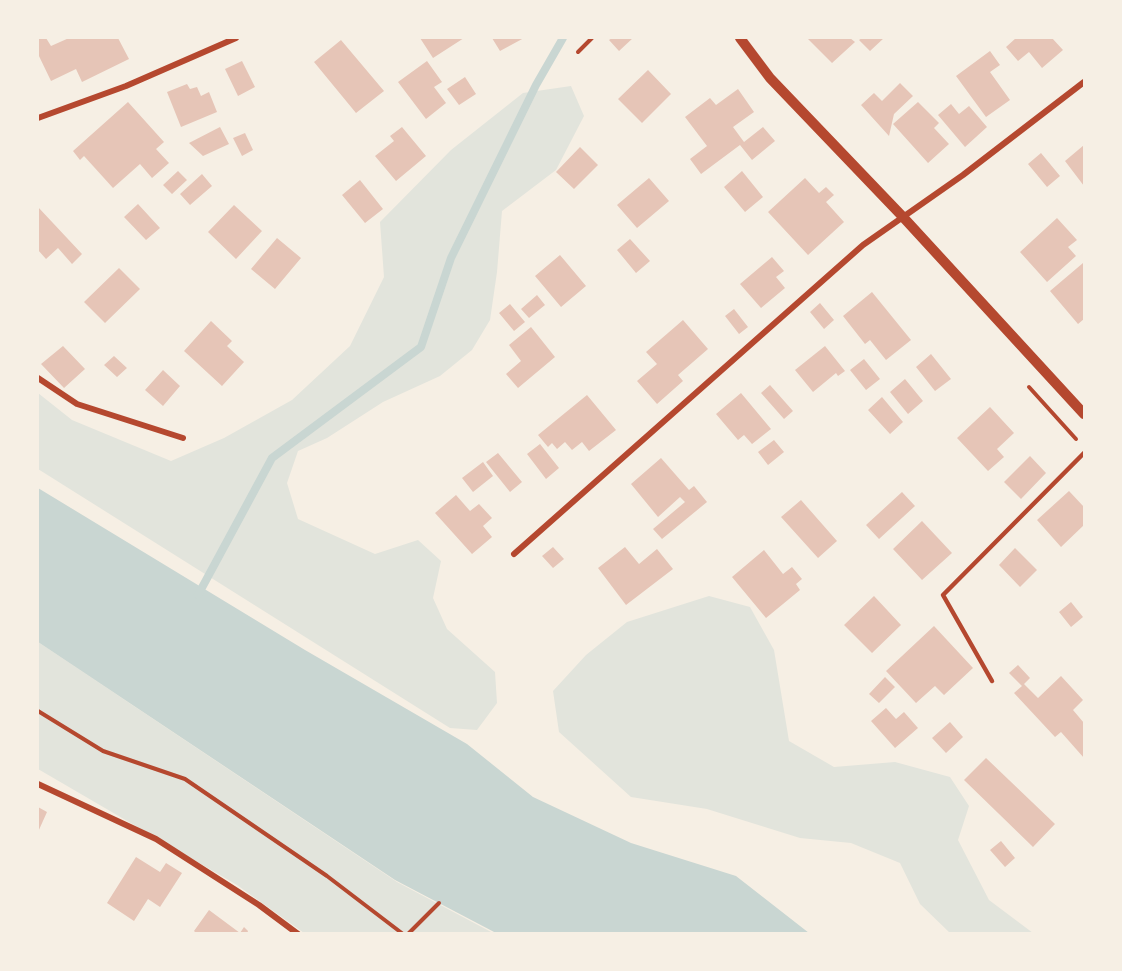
<!DOCTYPE html>
<style>
body{margin:0}
#map{position:relative;width:1122px;height:971px;overflow:hidden;background:#f6efe4;font-family:Overpass,sans-serif}
canvas{display:block}
.frame{position:absolute;inset:0;border:39px solid #f6efe4;pointer-events:none}
</style>
<div id="map">
<canvas width="1122" height="971"></canvas>
<div class="frame"></div>
</div>
<script>
const g = document.querySelector('canvas').getContext('2d');
g.lineJoin = 'round';
function fillPath(path, color) { g.fillStyle = color; g.fill(path, 'evenodd'); }
function stroke(path, color, width, dash) { g.strokeStyle = color; g.lineWidth = width; g.lineCap = dash ? 'butt' : 'round'; g.setLineDash(dash || []); g.stroke(path); }
fillPath(new Path2D(`
 M571,86L584,116L556,170L502,211L497,272L490,320L472,350L440,376L383,402L327,438L298,451L287,483L298,519L375,554L418,540L441,561L433,598L447,629L495,672L497,703L477,730L450,728L38,469V393L72,420L171,461L224,438L292,400L350,346L384,277L380,222L451,150L523,93Z
 M709,596L750,607L774,650L789,741L834,767L895,762L950,777L969,806L958,840L989,900L1033,933H950L920,904L900,863L851,843L800,838L707,809L631,797L559,732L553,691L586,655L627,622Z
 M38,642L397,882L493,933H304L237,885L38,769Z`), '#e2e4dc');
fillPath(new Path2D(`
 M38,488L305,650L467,744L533,797L631,843L736,876L809,933H496L395,880L38,642Z`), '#c9d6d2');
stroke(new Path2D(`
 M198,595L272,458L421,347L451,258L536,85L563,38`), '#c9d6d2', 8);
fillPath(new Path2D(`
 M38,38H46L51,46L69,38H118L129,59L82,82L76,69L51,81L38,54Z
 M420,38H464L433,58Z
 M492,38H524L500,51Z
 M612,38H633L619,51L609,40Z
 M807,38H850L855,42L832,63Z
 M862,38H884L870,51L859,40Z
 M1016,38H1052L1063,50L1042,68L1029,52L1018,61L1006,47Z
 M341,40L384,91L356,113L314,62Z
 M990,51L1000,65L990,72L1010,100L986,117L956,76Z
 M242,61L255,87L238,96L225,69Z
 M427,61L442,82L434,87L446,103L426,119L398,82Z
 M648,70L671,94L642,123L618,99Z
 M465,77L476,94L459,105L447,89Z
 M900,83L913,96L894,114L889,136L861,105L874,93L882,101Z
 M187,84L190,89L197,87L201,96L209,92L217,112L181,127L167,92Z
 M738,89L754,112L733,127L744,142L763,127L775,141L752,160L740,145L701,174L690,159L707,146L685,117L710,98L716,105Z
 M128,102L164,142L156,149L169,163L152,178L140,164L113,188L84,156L80,160L73,151Z
 M918,102L939,123L934,128L949,144L928,163L893,124Z
 M951,104L959,114L969,106L987,127L965,147L938,115Z
 M220,127L229,144L203,156L189,143Z
 M402,127L426,156L396,181L375,156L394,141L390,136Z
 M245,133L253,150L242,156L233,138Z
 M1084,145V186L1065,161Z
 M580,147L598,165L574,189L556,172Z
 M1041,153L1060,176L1047,187L1028,164Z
 M178,171L187,180L172,194L163,185Z
 M742,171L763,197L745,212L724,187Z
 M202,174L212,186L190,205L180,194Z
 M649,178L669,201L637,228L617,205Z
 M805,178L819,193L826,187L834,195L826,202L844,222L808,255L768,212Z
 M360,180L383,209L365,223L342,195Z
 M138,204L160,228L146,240L124,217Z
 M234,205L262,231L236,259L208,232Z
 M38,207L82,254L72,264L58,248L46,259L38,250Z
 M1057,218L1077,240L1068,247L1076,256L1047,282L1020,252Z
 M277,238L301,258L275,289L251,269Z
 M630,239L650,261L636,273L617,250Z
 M560,255L586,286L561,307L535,276Z
 M772,257L784,271L776,277L785,288L761,308L740,284Z
 M1083,263L1084,319L1078,324L1050,291Z
 M119,268L140,289L105,323L84,302Z
 M872,292L911,340L886,360L870,340L865,344L843,316Z
 M537,295L545,305L529,318L521,309Z
 M820,303L834,320L824,329L810,312Z
 M510,304L525,322L514,331L499,313Z
 M734,309L748,327L739,334L725,316Z
 M683,320L708,349L678,375L683,381L657,404L637,381L657,364L646,352Z
 M211,321L232,341L227,346L244,362L222,386L184,351Z
 M531,327L555,357L518,388L506,374L521,361L509,345Z
 M63,346L85,369L64,388L41,364Z
 M825,346L845,371L838,376L836,373L813,392L795,370Z
 M931,354L951,379L935,391L916,367Z
 M114,356L127,368L117,377L104,365Z
 M864,359L880,379L866,390L850,370Z
 M163,370L180,386L163,406L145,390Z
 M905,379L923,401L908,414L890,392Z
 M770,385L793,411L784,419L761,393Z
 M741,393L771,429L752,444L744,435L738,440L716,414Z
 M587,395L616,430L589,451L582,442L572,450L565,442L557,449L552,443L548,447L538,435Z
 M882,397L903,422L890,434L868,410Z
 M990,407L1014,433L997,449L1004,457L988,471L957,438Z
 M774,440L784,452L768,465L758,452Z
 M540,444L559,468L546,479L527,454Z
 M498,453L522,482L510,492L486,462Z
 M1030,456L1046,473L1021,499L1004,482Z
 M661,458L689,490L694,486L707,502L662,539L653,529L685,502L680,497L658,517L631,484Z
 M483,462L493,476L473,492L462,478Z
 M1069,491L1084,507V525L1061,547L1037,520Z
 M902,492L915,506L879,539L866,525Z
 M456,495L470,511L479,504L492,518L483,526L492,537L472,554L435,513Z
 M801,500L837,541L818,558L781,517Z
 M922,521L952,553L922,580L893,549Z
 M553,547L564,559L553,568L542,556Z
 M625,547L639,564L657,549L673,569L626,605L598,568Z
 M1015,548L1037,570L1020,587L999,565Z
 M764,550L783,574L792,567L802,579L796,584L800,590L766,618L732,577Z
 M874,596L901,625L872,653L844,625Z
 M1071,602L1083,617L1071,627L1059,612Z
 M934,626L973,668L944,695L935,686L916,703L886,671Z
 M1018,665L1030,678L1024,684L1038,698L1061,676L1083,700L1073,710L1084,723V758L1061,732L1055,737L1014,693L1022,686L1009,673Z
 M885,677L895,687L879,703L869,694Z
 M886,708L896,719L904,712L918,728L895,748L871,721Z
 M950,722L963,737L946,753L932,738Z
 M986,758L1055,824L1033,847L964,780Z
 M38,807L47,812L38,832Z
 M1001,841L1015,858L1005,867L990,850Z
 M136,857L160,872L166,863L182,873L160,907L148,899L134,921L107,903Z
 M209,910L240,933L244,927L248,931L247,934H197L194,931Z`), '#e6c5b7');
stroke(new Path2D(`
 M578,52L592,38
 M1029,387L1076,439
 M38,711L103,751L185,779L327,876L403,934
 M408,934L439,903`), '#b5482f', 4);
stroke(new Path2D(`
 M992,681L943,595L1084,453`), '#b5482f', 4.5);
stroke(new Path2D(`
 M38,118L126,86L236,38
 M38,378L77,404L183,438
 M514,554L863,245L963,175L1084,82
 M38,784L156,839L259,905L298,934`), '#b5482f', 6);
stroke(new Path2D(`
 M740,38L770,78L903,217L1084,414`), '#b5482f', 10);
</script>
